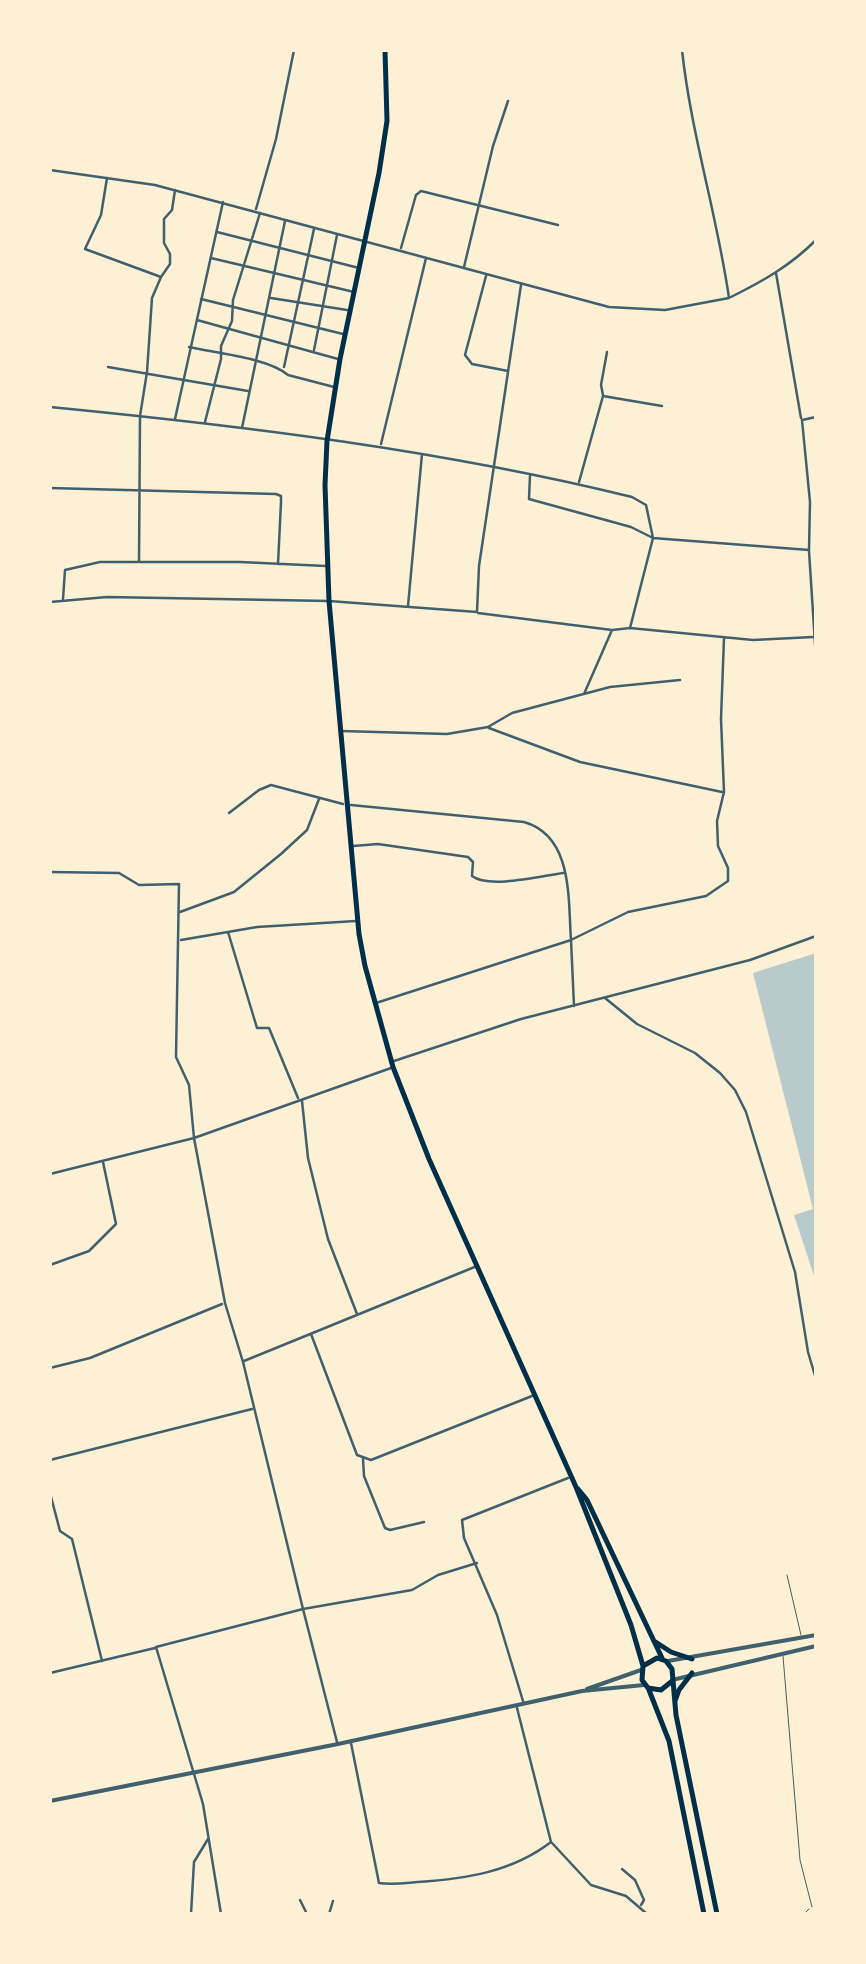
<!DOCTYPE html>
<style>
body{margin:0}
#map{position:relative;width:866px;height:1964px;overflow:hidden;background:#fdf0d5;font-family:Literata,serif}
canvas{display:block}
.frame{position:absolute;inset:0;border:52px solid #fdf0d5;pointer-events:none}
</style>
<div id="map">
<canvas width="866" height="1964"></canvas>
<div class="frame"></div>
</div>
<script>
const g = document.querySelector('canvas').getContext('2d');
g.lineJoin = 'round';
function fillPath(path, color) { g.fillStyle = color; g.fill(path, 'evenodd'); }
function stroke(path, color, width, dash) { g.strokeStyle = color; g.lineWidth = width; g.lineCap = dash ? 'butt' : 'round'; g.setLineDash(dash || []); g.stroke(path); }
fillPath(new Path2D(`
 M816,953V1282L794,1215L813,1209L753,973Z`), '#b9caca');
stroke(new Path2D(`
 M787,1575L801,1635
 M783,1656L800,1860L812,1907
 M804,1914L809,1909`), '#3f606c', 1);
stroke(new Path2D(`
 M50,170L155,185L609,307L665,310L729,298C717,214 691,134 682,50
 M107,178L101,215L85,249L161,277
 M256,209L276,139L294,50
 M217,232L359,268
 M401,248L416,195L421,191L558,225
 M211,258L354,292
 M464,267L493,146L508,101
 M776,273L801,418
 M486,276L465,355L472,364L508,371
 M731,297C763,281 790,266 816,240
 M271,298L347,310
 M201,299L343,334
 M197,320L338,359
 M189,347C216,353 268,358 288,375L334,387
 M314,350L337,235
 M108,367L248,391
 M284,367L314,229
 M603,395L601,385L607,352
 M50,407C245,426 441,450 632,497L646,505L653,538L630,628
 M175,419L223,202
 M205,422L221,359V346L232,321L233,300L260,213
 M242,428L285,221
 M381,444L426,258
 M530,475L529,499L631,527L653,538L809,550L810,502L802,420L816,417
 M579,482L603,396L662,406
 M50,488L276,494L281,496V502L278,564
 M809,551L816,659
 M139,562L140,416L147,372L152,298L161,277L170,264V254L164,243V219L172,210L175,190
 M63,599L65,570L100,562H240L326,566
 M50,602L107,597L329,601L477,612L479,566L521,285
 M408,606L422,454
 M478,613L612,630L630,628L753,640L813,637
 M584,694L612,630
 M489,728L580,762L722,792
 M341,731L447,734L488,727L512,713L610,687L680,680
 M351,805L524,822C573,836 568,898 571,940L376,1003
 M229,813L259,790L271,785L343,804
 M353,846L378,844L468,857L473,862L472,876C489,889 541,876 563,873
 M50,872L119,873L139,885L179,884L176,1057L189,1085L194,1138L50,1174
 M180,912L234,892L281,854L307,830L319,799
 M228,932L257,1028H269L298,1098
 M181,940L257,927L356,921
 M605,998L637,1024L695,1053L720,1073L735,1090L746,1112L795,1272L808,1352L816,1379
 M574,1006L571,940L628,912L706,896L728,881V868L718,846L717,821L724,792L721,719L724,638
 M391,1062L521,1019L750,960L816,936
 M391,1068L194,1138L225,1303L243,1362L303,1609L412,1590L438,1575L477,1563
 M302,1101L308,1158L328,1239L357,1314
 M50,1265L89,1251L116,1224L103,1162
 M311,1334L357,1455L371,1460L532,1396
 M244,1361L477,1266
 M50,1368L90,1358L222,1304
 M363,1459L364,1476L385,1528L390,1530L424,1522
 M50,1460L252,1409
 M50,1493L60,1531L72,1539L102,1661
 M50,1673L155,1648
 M523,1701L497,1615L464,1538L462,1520L568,1478
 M351,1743L379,1883C392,1885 405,1883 418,1882C465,1879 512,1872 551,1842L517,1708
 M552,1843L591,1885L626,1896L647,1914
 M622,1869L635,1880L644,1900L641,1905
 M300,1900L307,1914
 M191,1914L194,1862L208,1839
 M221,1914L203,1804L156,1647L303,1609L337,1742
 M329,1914L333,1901`), '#3f606c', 2.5);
stroke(new Path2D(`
 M668,1661L816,1635
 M672,1680L816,1646
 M587,1689L641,1670
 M50,1801L338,1744L582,1691L644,1685`), '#3f606c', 4);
stroke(new Path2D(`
 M385,50L387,121L379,173L340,359L327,441L325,485L329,601L359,934L365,966L393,1067L429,1159L576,1487L631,1625L643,1666
 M578,1489L587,1500L662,1658
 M654,1641L671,1652L692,1659
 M671,1682L661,1690L648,1688L642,1680L643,1666L657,1658L666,1661L672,1669L676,1715L717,1914
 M649,1690L669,1741L704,1914
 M675,1701L679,1690L692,1673`), '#003049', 5);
</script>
